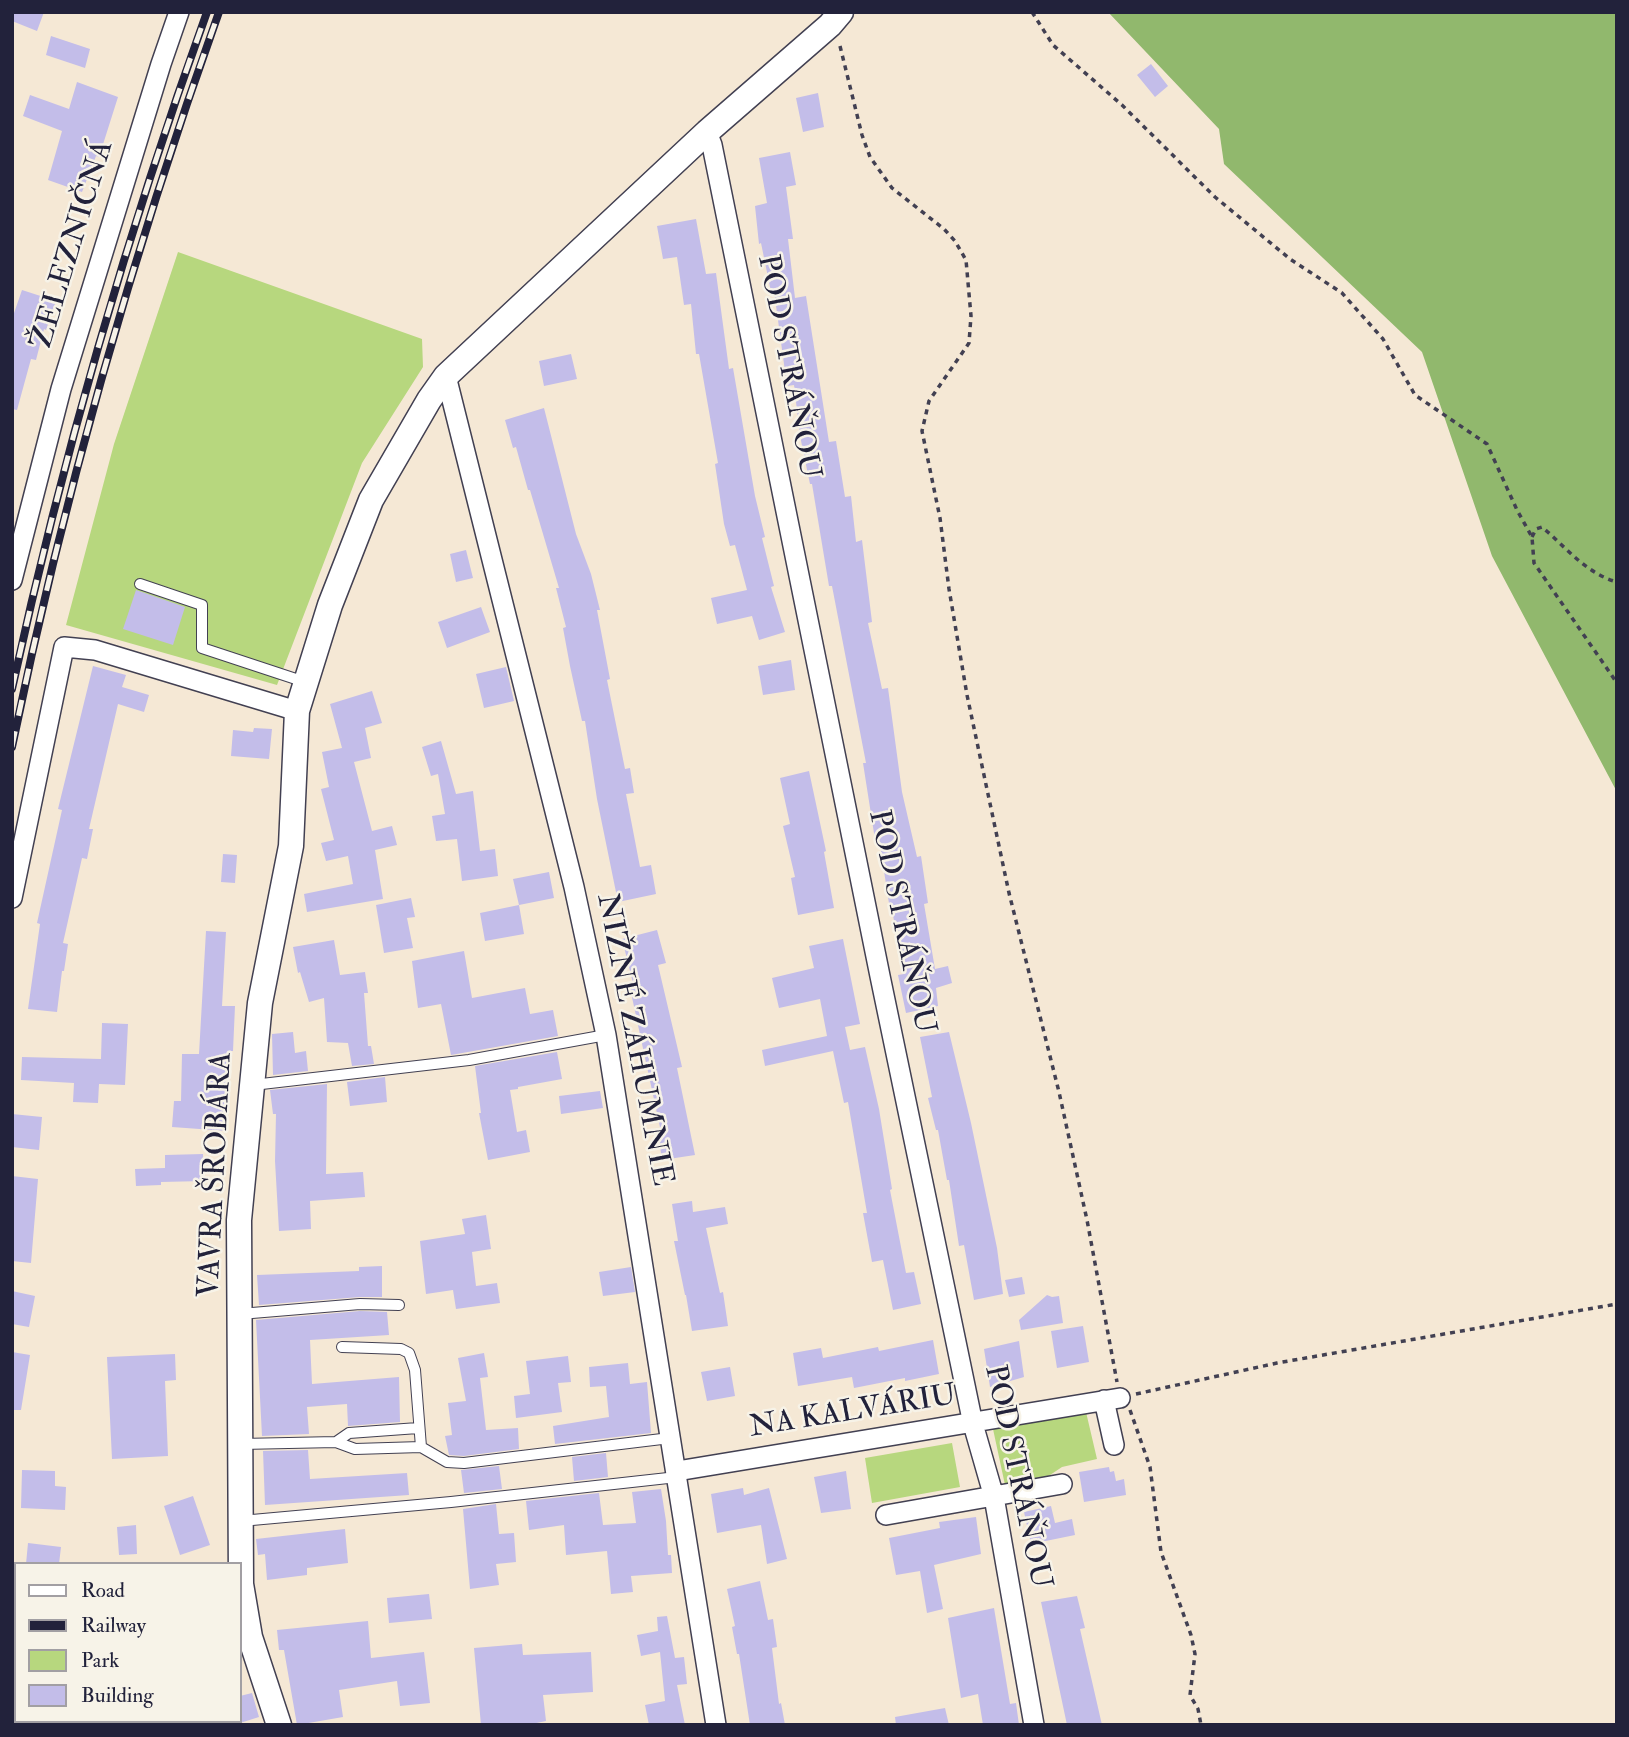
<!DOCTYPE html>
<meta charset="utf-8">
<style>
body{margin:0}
#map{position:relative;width:1629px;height:1737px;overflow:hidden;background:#f5e8d5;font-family:"IM FELL Double Pica",serif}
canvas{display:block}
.frame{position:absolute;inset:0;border:14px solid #22223b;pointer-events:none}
.legend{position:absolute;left:14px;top:1562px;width:228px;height:161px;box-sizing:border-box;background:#f7f3e8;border:2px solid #a29fa3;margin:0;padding:9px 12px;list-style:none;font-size:21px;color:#22223b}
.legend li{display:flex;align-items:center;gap:14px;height:35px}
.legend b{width:35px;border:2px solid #a29fa3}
</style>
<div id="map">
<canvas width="1629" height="1737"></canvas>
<div class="frame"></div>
<ul class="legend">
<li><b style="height:9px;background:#fff"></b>Road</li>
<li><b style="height:9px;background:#22223b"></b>Railway</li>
<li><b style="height:19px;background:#b7d77e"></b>Park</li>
<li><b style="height:19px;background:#c3bde9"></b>Building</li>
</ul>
</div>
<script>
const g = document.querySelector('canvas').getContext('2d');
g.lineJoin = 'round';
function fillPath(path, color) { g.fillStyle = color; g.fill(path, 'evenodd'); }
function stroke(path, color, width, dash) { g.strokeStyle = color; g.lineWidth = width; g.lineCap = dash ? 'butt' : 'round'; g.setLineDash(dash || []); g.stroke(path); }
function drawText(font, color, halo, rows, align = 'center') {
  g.font = font + ' "IM FELL Double Pica",serif'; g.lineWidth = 5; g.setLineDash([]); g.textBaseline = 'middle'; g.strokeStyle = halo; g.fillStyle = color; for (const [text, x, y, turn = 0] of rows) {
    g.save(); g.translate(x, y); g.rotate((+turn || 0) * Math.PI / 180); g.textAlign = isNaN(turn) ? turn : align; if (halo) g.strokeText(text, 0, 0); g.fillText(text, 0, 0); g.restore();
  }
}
fillPath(new Path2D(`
 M178,252L422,339L423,367L362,463L277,685L66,625L114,444Z
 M1086,1412L1097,1459L1062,1467L1047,1477L1005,1485L993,1429Z
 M952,1443L960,1487L872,1503L865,1458Z`), '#b7d77e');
fillPath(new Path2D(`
 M1108,12H1617V792L1492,556L1422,352L1224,164L1219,129Z`), '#91b86d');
fillPath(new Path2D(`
 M12,12H44L37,31L12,21Z
 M51,36L90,49L85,68L46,55Z
 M1151,64L1168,86L1155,97L1137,75Z
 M77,82L118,97L99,157L96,156L82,192L48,180L62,131L23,116L30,95L69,109Z
 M818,93L824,127L803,132L796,98Z
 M790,152L796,185L786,187L793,239H788L795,298L806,296L829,442L836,441L845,497L851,496L856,542L862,540L872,622L868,623L882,689L888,688L902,792L917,857L921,856L928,903L924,904L935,969L948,966L952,983L936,988L938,1006L906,1013L898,975L904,974L892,910H890L880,845L876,846L863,763H866L832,586H829L812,484H810L800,436L794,385L787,386L774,291L771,292L761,243L759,244L755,206L767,203L759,158Z
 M696,219L706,274L716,273L729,369L733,368L755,496L765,537L762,538L774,586L771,587L785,632L759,640L752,616L717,624L711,598L747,590L735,545L730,546L724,524L715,464L718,463L699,354H696L691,304L684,305L677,257L663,259L657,226Z
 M22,290L56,301L46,330L44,329L36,360L31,359L17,410L12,409V319Z
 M571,354L577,379L544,386L539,361Z
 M544,408L576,534L591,574L600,610H597L610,679L607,680L625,769L630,768L634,793L626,794L640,867L651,865L656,894L618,902L597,799L585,721H582L570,666L563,628L566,627L556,588H559L530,490H528L516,447L513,448L505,420Z
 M466,550L473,578L456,582L450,554Z
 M136,590L185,607L173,645L123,629Z
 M481,607L490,632L447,648L438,622Z
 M791,660L795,690L763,695L758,666Z
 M93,666L126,675L122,687L149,695L144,712L118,704L89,829H93L87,859L82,858L63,943L68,944L64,971H62L57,1012L28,1009L40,924L37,923L62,810L58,809Z
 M506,667L514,701L484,708L476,674Z
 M372,691L382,723L365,728L371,758L354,762L372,831L392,826L397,845L375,850L383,899L307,912L304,894L353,884L348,856L326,861L321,843L334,840L321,789L329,787L322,752L342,748L330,704Z
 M254,728L272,729L269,759L231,756L233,730L253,732Z
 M441,741L456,794L473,791L480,851L495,849L498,876L462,881L457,839L436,841L432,816L445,814L438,774L431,776L422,747Z
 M809,771L826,851L824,852L834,908L798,915L791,878L795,877L783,826L790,824L780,778Z
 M223,854L237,855L235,883L221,882Z
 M549,872L554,898L519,905L513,879Z
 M411,898L415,917L407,918L413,948L384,953L376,905Z
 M519,905L524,934L485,941L480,913Z
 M657,930L666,963L658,965L682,1067L677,1068L695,1155L662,1160L658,1133L661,1132L630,988L634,987L622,939Z
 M206,931L226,932L222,1006H235L233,1051H230L227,1131L172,1127L174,1101H181L182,1054H199Z
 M843,939L860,1024L845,1027L850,1050L865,1047L879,1109L892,1189L890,1190L906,1273L914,1272L921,1304L893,1310L883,1260L872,1262L863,1213H867L848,1102L844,1103L833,1051L765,1066L762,1050L827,1036L820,999L779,1008L772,978L814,968L809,946Z
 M334,940L340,975L365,972L368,993H364L368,1046H371L374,1064L352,1066L348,1043L327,1042L324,998L309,1002L300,972L298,973L293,947Z
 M464,951L472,998L525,988L530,1014L553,1010L558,1036L451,1055L441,1004L418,1008L412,961Z
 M102,1023L128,1024L125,1085L99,1084L98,1103L73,1102L74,1083L21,1080L22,1057L101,1059Z
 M293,1032L295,1053L306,1051L308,1071L273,1075L272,1034Z
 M949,1032L971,1123L997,1248L1003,1294L974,1300L964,1245L959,1246L949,1180H947L938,1130H936L928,1098L932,1097L920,1037Z
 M557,1052L562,1079L518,1087V1089L510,1090L517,1132L526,1130L530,1152L488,1160L479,1113H481L475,1066Z
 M385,1077L387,1102L350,1106L347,1082Z
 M327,1084L326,1174L363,1172L365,1197L310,1201L311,1229L279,1231L275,1161L276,1114H273L270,1090Z
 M600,1091L603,1108L561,1114L559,1096Z
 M12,1114L42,1117L39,1150L12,1147Z
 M203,1154L204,1181L161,1182V1185L136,1186L135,1169L165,1168V1155Z
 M12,1176L38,1179L31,1263L12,1261Z
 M692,1201L693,1212L725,1207L728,1224L706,1228L720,1293L723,1292L728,1326L692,1331L686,1295H685L674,1241H678L672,1204Z
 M486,1215L491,1249L472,1252L476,1286L497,1283L500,1303L456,1309L453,1290L426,1294L420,1241L465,1234L462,1219Z
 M382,1266V1297H360L259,1305L257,1275L359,1271V1267Z
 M631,1267L635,1292L603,1296L599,1272Z
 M1022,1277L1025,1294L1009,1297L1005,1280Z
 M12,1291L35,1296L29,1327L12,1324Z
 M1047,1295L1052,1297L1059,1296L1063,1323L1021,1330L1019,1320Z
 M360,1311L387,1312L389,1335L310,1340L312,1384L399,1377L400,1422L348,1426L347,1404L307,1407L309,1434L262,1436L256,1320Z
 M1083,1326L1089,1362L1057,1368L1051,1331Z
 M933,1340L939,1374L905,1381V1378L854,1388L852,1377L798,1386L793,1353L821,1348L823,1358L878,1347L879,1351Z
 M1019,1341L1024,1377L990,1387L984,1349Z
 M12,1352L30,1355L21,1410H12Z
 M484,1353L488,1377L480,1378L486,1430L518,1428L519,1449L464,1456L449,1455L445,1436L452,1435L448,1403L466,1401L458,1358Z
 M175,1354L176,1380L165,1381L168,1456L112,1459L107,1357Z
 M568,1356L571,1382L558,1383L562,1412L516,1418L514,1396L530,1394L526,1361Z
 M628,1363L630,1384L647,1382L651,1433L555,1444L553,1426L609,1417L606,1386L590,1387L589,1367Z
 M730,1367L735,1396L707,1401L701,1372Z
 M308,1450L310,1479L407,1473L409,1495L265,1505L263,1451Z
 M606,1453L608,1477L574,1481L572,1457Z
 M499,1466L502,1489L464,1493L461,1470Z
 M1109,1467L1110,1472L1114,1471L1116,1481L1124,1479L1126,1495L1084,1502L1079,1472Z
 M22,1470L55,1471V1486L66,1487L65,1510L21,1508Z
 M846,1471L851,1509L821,1513L814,1477Z
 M743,1488L744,1495L769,1488L787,1559L767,1564L761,1525L717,1533L711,1494Z
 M661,1489L666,1521L668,1555H671L672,1573L631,1576L633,1592L611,1594L607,1551L566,1555L564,1525L529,1530L526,1501L599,1493L603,1525L636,1523L632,1492Z
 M193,1496L210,1545L180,1555L164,1506Z
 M496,1504L499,1534L514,1533L516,1562L496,1564L499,1585L470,1589L463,1509Z
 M1051,1506L1055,1523L1072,1519L1075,1535L1031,1544L1024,1512Z
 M976,1517L981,1554L934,1565L943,1609L927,1613L920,1571L896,1575L889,1538L940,1528L939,1522Z
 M136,1525L137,1554L119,1555L117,1527Z
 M345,1529L348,1563L307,1568V1575L267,1580L265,1554L258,1555L256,1539Z
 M28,1543L61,1547L59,1564H26Z
 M760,1581L768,1620L773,1619L777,1647L772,1648L779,1704L781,1703L785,1725H750L739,1654H737L732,1627L735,1626L727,1589Z
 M429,1594L432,1619L389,1623L387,1598Z
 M1077,1596L1085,1628L1080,1629L1102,1725H1067L1041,1602Z
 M994,1608L1010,1704L1016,1703L1019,1725H983L978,1694L961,1698L948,1618Z
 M667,1616L675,1658L684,1657L687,1684L677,1685L685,1725H649L645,1705L665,1701L660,1652L641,1656L637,1635L658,1631L657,1617Z
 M368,1621L371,1658L424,1652L430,1703L400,1706L397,1681L339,1690L343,1717L297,1725L284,1650H279L277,1630Z
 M522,1644L523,1655L591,1652L593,1692L543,1695L546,1721L527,1725H481L474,1648Z
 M252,1693L259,1717L240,1723V1696Z
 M945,1708L949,1725H896L895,1717Z`), '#c3bde9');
const service = new Path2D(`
 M140,584L202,605V648L305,682
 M253,1085L469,1060L606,1035
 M240,1314L360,1304L399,1305
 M342,1347L401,1349L409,1353L415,1370L421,1447
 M336,1442L349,1433L418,1428
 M241,1444L336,1442L355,1449L421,1447L447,1462L464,1463L670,1438
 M241,1521L451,1502L677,1477`);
const minor = new Path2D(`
 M707,132L712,145L880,976L973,1424L994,1497L1034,1725
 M446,376L574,887L606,1035L716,1725
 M12,580L61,389L161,64L179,12
 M12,898L64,647L95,650L297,711
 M1104,1400L1114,1445
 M677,1471L1120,1398
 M886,1515L1062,1484
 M12,1591L16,1592`);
const tertiary = new Path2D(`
 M279,1725L250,1637L241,1584L239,1220L260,1003L291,846L297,711L330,605L371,500L429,400L446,376L707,132L830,25L841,12`);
stroke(service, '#424052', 12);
stroke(minor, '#424052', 22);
stroke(tertiary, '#424052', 27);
stroke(new Path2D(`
 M1032,12L1053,45L1122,105L1215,197L1290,259L1342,293L1383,339L1415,395L1487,444L1517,510L1532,537L1534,563L1617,683
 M840,46L862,135L870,157L892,188L944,229L955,241L966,260L971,316L969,343L929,401L922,431L940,518L949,589L967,695L1009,893L1059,1092L1087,1220L1117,1382
 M1532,537L1536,529L1542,527C1566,547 1585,573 1617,582
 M1136,1394L1277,1363L1617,1304
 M1130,1410L1150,1467L1161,1552L1191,1635L1195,1654L1190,1695L1198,1709L1201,1725`), '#424052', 3.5, [5, 5]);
stroke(service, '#fff', 10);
stroke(minor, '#fff', 19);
stroke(tertiary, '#fff', 24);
const rail = new Path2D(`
 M12,689C62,459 127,233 207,12
 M12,747C63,498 133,252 219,12`);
stroke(rail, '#22223b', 8);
stroke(rail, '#f7f3e8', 5, [16]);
drawText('30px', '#22223b', '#f7f3e8', [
 ["ŽELEZNIČNÁ",74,245,-73],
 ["POD STRÁŇOU",787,367,79],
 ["POD STRÁŇOU",900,922,78],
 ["NIŽNÉ ZÁHUMNIE",633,1040,79],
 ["VAVRA ŠROBÁRA",217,1175,-87],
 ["NA KALVÁRIU",853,1413,-9],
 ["POD STRÁŇOU",1016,1477,78]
]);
</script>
